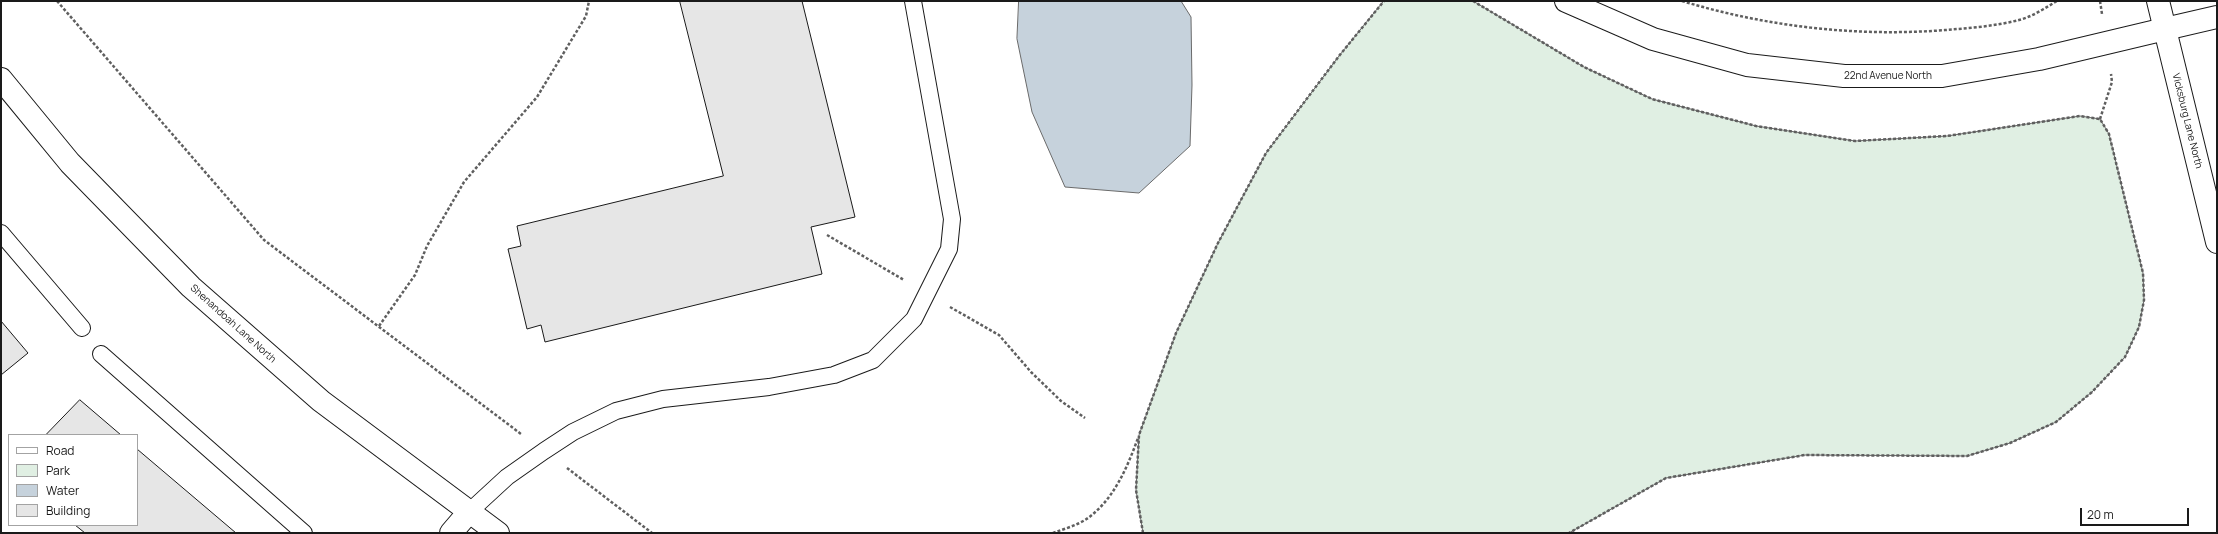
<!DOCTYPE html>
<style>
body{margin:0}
#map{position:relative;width:2218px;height:534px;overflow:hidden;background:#fff;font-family:Manrope,sans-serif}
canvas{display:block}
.frame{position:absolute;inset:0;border:2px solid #1a1a1a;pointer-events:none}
.legend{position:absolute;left:8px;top:434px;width:130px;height:92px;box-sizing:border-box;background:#fff;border:1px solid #a3a3a3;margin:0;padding:5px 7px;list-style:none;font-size:12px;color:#1a1a1a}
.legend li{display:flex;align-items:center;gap:8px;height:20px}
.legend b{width:20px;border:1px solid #a3a3a3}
.scale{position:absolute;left:2080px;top:508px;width:109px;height:18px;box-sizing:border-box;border:2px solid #1a1a1a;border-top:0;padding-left:5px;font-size:12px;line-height:14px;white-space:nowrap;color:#1a1a1a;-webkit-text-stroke:3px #fff;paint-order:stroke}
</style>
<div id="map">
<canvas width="2218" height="534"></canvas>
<div class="frame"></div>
<ul class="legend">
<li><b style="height:5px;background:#fff"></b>Road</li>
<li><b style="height:11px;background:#e0efe3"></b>Park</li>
<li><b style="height:11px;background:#c6d2dc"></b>Water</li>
<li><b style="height:11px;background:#e6e6e6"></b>Building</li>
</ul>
<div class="scale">20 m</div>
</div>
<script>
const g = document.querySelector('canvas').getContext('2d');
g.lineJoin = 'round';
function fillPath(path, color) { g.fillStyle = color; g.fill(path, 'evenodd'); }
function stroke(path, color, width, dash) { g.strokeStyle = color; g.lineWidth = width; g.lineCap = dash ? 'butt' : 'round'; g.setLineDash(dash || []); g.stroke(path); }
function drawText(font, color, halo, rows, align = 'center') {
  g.font = font + ' Manrope,sans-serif'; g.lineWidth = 3; g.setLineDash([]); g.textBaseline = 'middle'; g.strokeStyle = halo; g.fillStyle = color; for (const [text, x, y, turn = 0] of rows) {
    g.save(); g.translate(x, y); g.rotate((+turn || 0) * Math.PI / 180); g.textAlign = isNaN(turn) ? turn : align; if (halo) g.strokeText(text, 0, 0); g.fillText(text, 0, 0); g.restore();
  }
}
const green = new Path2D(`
 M1384,1H1473L1584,67L1652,99L1756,126L1855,141L1947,136L2080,116L2100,119L2109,134L2143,273L2144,300L2139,327L2125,357L2092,392L2056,422L2010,443L1967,456L1805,455L1666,478L1569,533H1143L1136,490L1139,435L1176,333L1218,243L1266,153L1339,56Z`);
fillPath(green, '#e0efe3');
stroke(green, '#6a6a6a', 1);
const water = new Path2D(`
 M1019,1H1181L1191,17L1192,85L1190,146L1139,193L1065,187L1032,112L1017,39Z`);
fillPath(water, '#c6d2dc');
stroke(water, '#6a6a6a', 1);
const building = new Path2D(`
 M680,1H802L855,217L811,227L822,274L545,342L541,325L527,329L508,249L521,246L517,226L723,176Z
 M1,321L28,353L1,375Z
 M80,400L121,435H46Z
 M137,449L236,533H85L75,525H137Z`);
fillPath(building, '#e6e6e6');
stroke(building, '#1a1a1a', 1);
const service = new Path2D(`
 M1,233L82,328
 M101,354L304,533
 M469,512L507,477L544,451L573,432L616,411L663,399L769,387L834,375L873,360L914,319L949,249L952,219L913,1`);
const minor = new Path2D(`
 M1566,1L1653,39L1747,65L1844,76H1942L2039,59L2165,29
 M451,533L469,512`);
const tertiary = new Path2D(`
 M2165,29L2217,17
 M1,79L70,163L191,287L321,401L498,533`);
const secondary = new Path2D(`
 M2158,1L2217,242`);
stroke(service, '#1a1a1a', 18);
stroke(minor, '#1a1a1a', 24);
stroke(tertiary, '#1a1a1a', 24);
stroke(secondary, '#1a1a1a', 24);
stroke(new Path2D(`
 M57,1L264,240L521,434
 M1473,1L1584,67L1652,99L1756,126L1855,141L1947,136L2080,116L2100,119L2109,134L2143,273L2144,300L2139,327L2125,357L2092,392L2056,422L2010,443L1967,456L1805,455L1666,478L1569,533
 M1682,1C1768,27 1857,37 1946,30C1970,28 1996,26 2019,20C2032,17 2045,8 2057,1
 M2100,1L2102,14
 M2100,119L2112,82L2111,74
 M827,235L904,280
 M950,307L999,335L1031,372L1061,401L1085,418
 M379,326L415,275L427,246L464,182L537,97L586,16L589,1
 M567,468L652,533
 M1053,533C1064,529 1078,525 1088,518C1114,499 1127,468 1138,438
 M1143,533L1136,490L1139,435L1176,333L1218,243L1266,153L1339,56L1384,1`), '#5f5f5f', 2.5, [3, 2]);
stroke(service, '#fff', 16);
stroke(minor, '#fff', 22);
stroke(tertiary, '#fff', 22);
stroke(secondary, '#fff', 22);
drawText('10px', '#1a1a1a', '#fff', [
 ["22nd Avenue North",1888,76],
 ["Vicksburg Lane North",2187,121,76],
 ["Shenandoah Lane North",233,324,42]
]);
</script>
